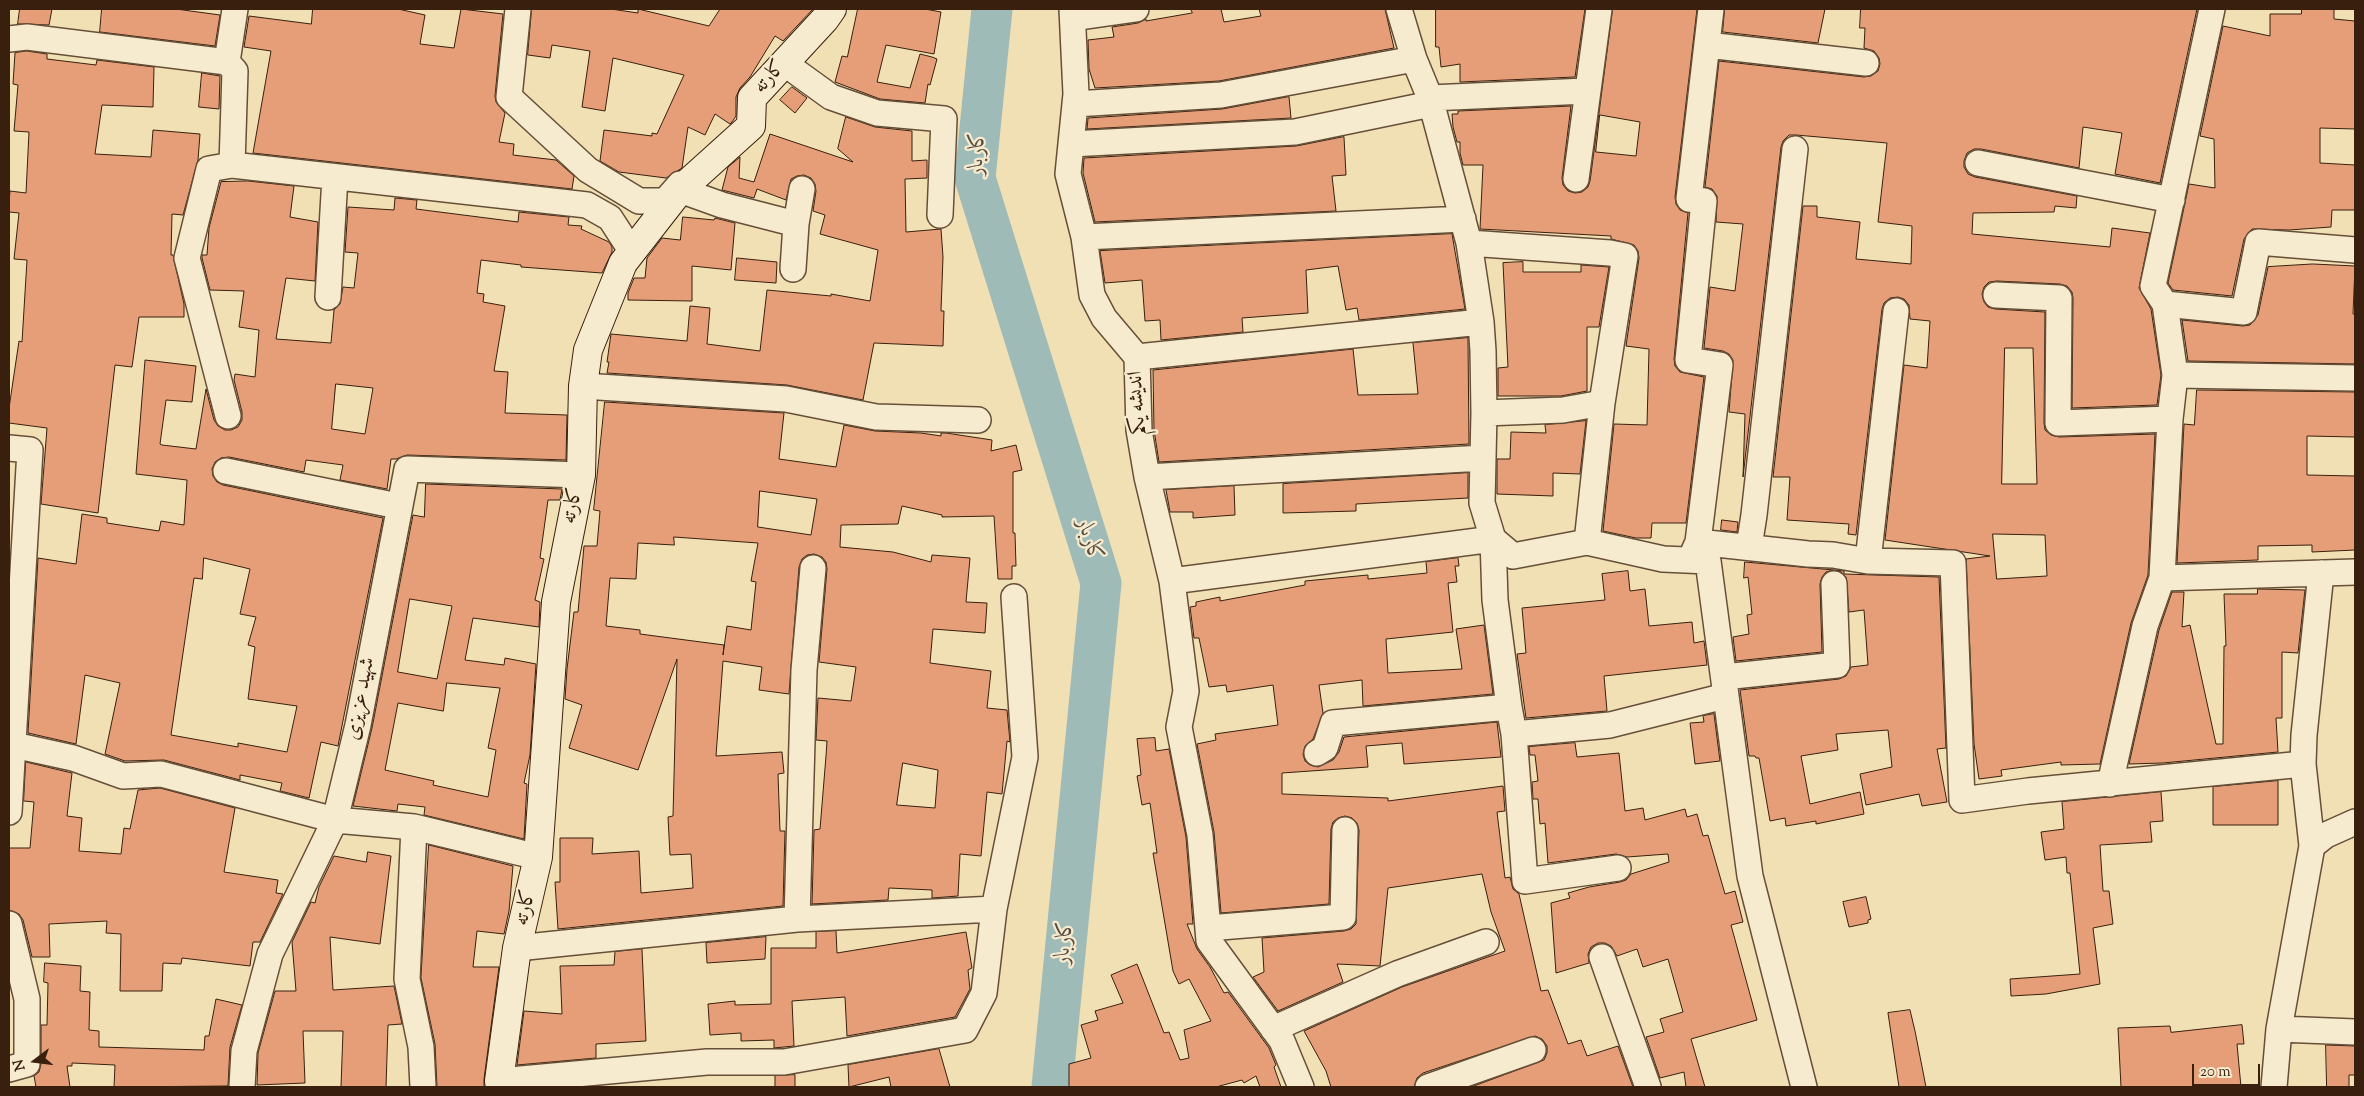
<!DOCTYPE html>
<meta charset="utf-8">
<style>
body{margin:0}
#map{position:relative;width:2364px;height:1096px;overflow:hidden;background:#f2e0b5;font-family:"Sorts Mill Goudy",serif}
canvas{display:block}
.frame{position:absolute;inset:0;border:10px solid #381f0e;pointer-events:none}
.north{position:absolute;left:10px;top:1036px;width:50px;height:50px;-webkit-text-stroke:4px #f7ebcf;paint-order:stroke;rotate:255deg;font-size:14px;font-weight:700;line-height:20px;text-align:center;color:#381f0e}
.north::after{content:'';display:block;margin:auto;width:18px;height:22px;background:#381f0e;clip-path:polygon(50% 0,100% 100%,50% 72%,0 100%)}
.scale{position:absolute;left:2192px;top:1064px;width:68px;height:22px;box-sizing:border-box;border:2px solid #381f0e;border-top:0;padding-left:6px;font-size:15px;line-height:18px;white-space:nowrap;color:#381f0e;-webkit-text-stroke:4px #f7ebcf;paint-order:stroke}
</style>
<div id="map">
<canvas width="2364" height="1096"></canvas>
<div class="frame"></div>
<div class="north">N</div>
<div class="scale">20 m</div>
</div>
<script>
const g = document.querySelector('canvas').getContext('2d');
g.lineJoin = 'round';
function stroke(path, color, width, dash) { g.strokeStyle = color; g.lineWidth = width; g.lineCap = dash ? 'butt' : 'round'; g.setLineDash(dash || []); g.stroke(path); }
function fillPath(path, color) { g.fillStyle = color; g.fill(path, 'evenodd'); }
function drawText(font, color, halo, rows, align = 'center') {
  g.font = font + ' "Sorts Mill Goudy",Amiri,serif'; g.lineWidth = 4.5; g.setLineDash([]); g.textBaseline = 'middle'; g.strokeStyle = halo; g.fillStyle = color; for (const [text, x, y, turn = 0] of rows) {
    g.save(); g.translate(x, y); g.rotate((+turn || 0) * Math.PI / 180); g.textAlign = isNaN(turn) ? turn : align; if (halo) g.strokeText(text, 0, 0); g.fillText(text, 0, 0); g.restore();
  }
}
stroke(new Path2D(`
 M992,9L975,178L1101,583L1052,1087`), '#9fbbb8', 41);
const building = new Path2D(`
 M20,9H52L49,25L18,24Z
 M102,9H176L220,15L215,46L100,32Z
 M313,9H398L425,15L420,44L454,48L461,9L503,14L495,96L496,102L505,113L499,142L514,144L513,155L556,160L574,176L572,189L253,153L271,51L244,47L249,16L311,24Z
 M532,9H611L638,13V9L709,26L720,9H813L783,41L775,36L750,77L740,88L736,97V116L732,122L730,124L715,114L705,135L688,127L682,168L666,178L619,172L600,161L604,130L652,136V133L657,134L684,75L613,58L605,111L582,107L590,51L552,45L550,58L528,55Z
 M858,9H925L941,12L934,54L886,45L877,82L910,88L920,54L932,57L937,59L930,85L928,84L925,103L880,99L835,82L842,56L847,57Z
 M1191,9H1221L1224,22L1261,16L1259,9H1385L1394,48L1219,81L1095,88L1089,69L1088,40L1114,37L1112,27L1138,23L1146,19V21L1192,13Z
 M1436,9H1585L1575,77L1460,82V64L1441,67L1439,47H1436Z
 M1613,9H1697L1675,197L1676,204L1680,210L1688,213L1674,359L1675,366L1680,372L1704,377L1686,523H1652L1651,538H1636L1603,531L1614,424L1647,425L1649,349L1626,346L1639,258L1638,251L1634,245L1611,239V236L1480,229L1483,165H1463L1460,153V142H1457L1453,127L1452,114H1458V111L1571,106L1562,178L1563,185L1568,191L1575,193L1582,192L1588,187L1590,181ZM1600,115L1640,122L1636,156L1596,152Z
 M1725,9H1825L1818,43L1723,32Z
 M1861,9H2197L2160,183L2115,174L2122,133L2083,127L2079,168L1981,149H1974L1967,153L1964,161V167L1968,174L1975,177L2077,196L2076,208L2055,206L2054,212L1973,213L1972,234L2110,247L2112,228L2150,233L2139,288L2151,309L2161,375L2157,405L2072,408L2073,298L2072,292L2067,286L2060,284L1997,281L1989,282L1984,287L1982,294L1984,302L1988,307L1995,309L2045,312L2044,423L2045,430L2051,435L2059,437L2155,434L2148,575L2131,623L2100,764L2061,765V762L2001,770L2002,776L1979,779L1974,744L1966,559L1990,556L1885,540L1904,365L1927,368L1930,321L1910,319L1909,305L1904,299L1898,297L1890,298L1884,303L1882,309L1856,535L1848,534L1849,524L1787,520L1790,477H1773L1803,206H1817V217L1860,222L1856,259L1911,264L1912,226L1878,222L1887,143L1796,135H1789L1783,141L1781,147L1743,477L1745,414L1729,412L1733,360L1729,354L1723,351L1704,348L1710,287L1735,291L1743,224L1716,222L1717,196L1712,189L1705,187L1719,61L1864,77L1871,76L1878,71L1880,64L1879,58L1874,51L1864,48L1865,28H1860ZM2005,348H2033L2037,484H2002ZM1993,534L2045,535L2047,576L1997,579Z
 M2302,9H2334V19L2355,21V129L2320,128V163L2355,165V210H2332L2331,227L2289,230L2252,229L2244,239L2232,296L2173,290L2168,283L2189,184L2215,188L2214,139L2200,136L2223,26L2270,36V14H2301Z
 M27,51L47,54V59L96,65L97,60L154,67L153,107L102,105L95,154L151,157L153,130L200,134L198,160L183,215L172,214L171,255H173L184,304V317H139L132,367L115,365L98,513L41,504L47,428L9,423V408L19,341L22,342L27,260L14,259L19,213L9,212V201L10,191L26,193L29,132L14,131L18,85L13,84L15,53Z
 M202,73L220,76L219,109L199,107Z
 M792,87L807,98L795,113L780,100Z
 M1289,97L1291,118L1087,129L1088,118L1222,109Z
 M846,117L875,127L912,131V161L927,160V178L905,179L906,232L941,229L943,257L941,311H944L943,346L874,343L863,400L787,385L607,373L609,362H607L611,334L687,341L690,306L710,308L707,344L760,351L767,290L831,296V294L870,301L878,250L820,234L825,215L813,211L816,191L815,184L811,178L804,175L797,176L791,179L786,200L757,189L754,198L722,190L728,167L740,157L739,178L754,182L770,134L853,162L838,149Z
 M1344,137L1346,175L1332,176L1336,211L1095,222L1083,173L1084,158L1296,146Z
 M248,181L294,186L290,217L318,222L315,281L286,278L276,339L331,343L334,310L340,304L343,287L354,288L358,253L345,252L348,207L394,210L395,198L417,200L416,209L518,222L519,212L569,217L568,225L582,226L581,229L609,242L612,247V252L602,273L521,267V265L481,260L477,293L484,294L483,302L505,306L494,371L508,372L505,413L567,415L566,460L407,455L396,459H391L387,489L340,480L343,465L306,460L304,472L229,457L221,458L215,462L212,469L213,476L217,482L223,485L383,518L338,746L321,742L309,798L280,791L282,783L240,775V780L164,760L125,761L105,754L120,683L85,675L76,744L28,733L38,558L76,564L82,514L107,518V523L159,531L161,521L184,525L187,480L136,474L145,360L196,366L192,402L166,400L160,444L162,445L196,449L206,389L214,420L218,426L225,430H231L238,427L242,420V412L234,380L235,374L255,377L259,330L239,327L244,291L210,290L202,258V255H207L209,228L221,182ZM336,384L373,388L365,434L332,429ZM204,558L250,569L240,614L256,617L248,645L255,647L248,699L297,706L287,752L238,743V747L171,735L194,578L202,579Z
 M683,217L714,220L715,218L735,223L731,270L692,266V301L628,300V293L634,278H645L647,258L662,238L680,240Z
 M1452,234L1465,309L1359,320L1357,308L1346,310L1338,266L1306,270L1308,313L1242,318L1243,332L1161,340L1160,320L1145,321L1142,280L1105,283L1100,251Z
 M737,258L777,262L776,283L735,280Z
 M1523,262V272H1581V265L1609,267L1599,327H1587V391L1561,396H1498V368L1508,367L1503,263Z
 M2313,264L2355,266L2353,314H2355V364L2188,361L2182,320L2243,326L2250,325L2258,315L2268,267Z
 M1468,338L1469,444L1159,462L1154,430L1153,370L1353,349L1358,395L1418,394L1413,343Z
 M2197,390L2355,392V437L2307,436V475L2355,476V550L2312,552V545L2258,546V560L2177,563L2184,424L2194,425Z
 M605,402L784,413L779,459L836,467L844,425L875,431L921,433L941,436V433H946L992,440L991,451L1016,445L1022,470L1013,472V533H1015L1016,566H1012V579H998L994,516L942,517V515L902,506L898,524L841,525L840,547L893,552L931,562L932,555L970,558L966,602L987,603L985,633L933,629L930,663L991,671L987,708L1007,710L1010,742L1007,741L1002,794L987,792L981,856L960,854L958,896L932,898V890L889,888L888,900L812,904L814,830L820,829L826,756L827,741L816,740L818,698L851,701L856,667L819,662L827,569L826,562L822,557L814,554L807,555L802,559L799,567L789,694L759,690L762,667L723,661L716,756L782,752L784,773L778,774L780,831H785L783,906L558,929L555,882H560V838H593L592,854L639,851L641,893L693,888L691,854L670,855L668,817L673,816L677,659L638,770L569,748L582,705L565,699L567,669L574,612H578L584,546H597L600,511L594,510ZM760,491L817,499L811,535L758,527ZM674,537L758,543L751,581L756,582L751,630L727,626L723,655L724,645L640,634V630L606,626L610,578L636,579L638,543L674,545ZM903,763L938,770L935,808L897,805Z
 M1586,421L1580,474L1553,473V496L1497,494V459H1510L1511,432L1546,433L1545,425Z
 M1468,473V498L1356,504V511L1283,513V484Z
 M426,484L562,489L560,500H548L540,558L544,559L535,600L540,602L539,627L473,618L465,660L504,665L505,658L536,664L530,755L524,783L527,784L524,839L424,815L425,807L398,804L397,811L353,806L372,728L413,515L424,517ZM410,599L452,606L437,679L398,672ZM447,683L500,688L488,748L496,750L488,797L433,785L434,781L385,770L398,703L443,711Z
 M1234,486L1235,515L1193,518V512H1170L1166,490Z
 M1722,520L1738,522L1737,532L1721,530Z
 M1458,558L1459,566H1455L1457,582L1448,583L1453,632L1386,639L1388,673L1462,669L1456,629L1484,625L1493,694L1363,706L1362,680L1319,685L1323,713L1313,739L1305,746L1303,754L1305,761L1310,765L1318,767L1333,760L1339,752L1344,737L1497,722L1501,757L1404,764L1402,743L1366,746L1368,767L1282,773V794L1388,798V801L1503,786L1505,811L1497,812L1505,878L1510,877L1513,889L1519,894L1541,991L1548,990L1568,1044L1581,1040L1587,1056L1618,1046L1633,1087H1471L1544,1060L1547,1053V1046L1542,1039L1535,1036L1423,1073L1417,1078L1414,1087H1331L1326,1071L1304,1031L1402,987L1505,951L1491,912L1482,874L1388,888L1380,966L1337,964L1343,982L1278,1011L1253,977L1264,972L1262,938L1344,931L1351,929L1356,924L1359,830L1357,823L1352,818L1345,816L1338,818L1333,822L1331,829L1329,904L1221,913L1214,832L1197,744L1216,740L1215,734L1278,725L1273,685L1227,692L1226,685L1209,687L1199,638H1194L1190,607L1196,606V602L1220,597V601L1305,585V581L1368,575V579L1427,573L1426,562Z
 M1745,562L1834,570L1826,572L1822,577L1820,584L1822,652L1736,661L1733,637L1749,634L1747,615L1752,614L1748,577L1744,578Z
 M1835,570L1844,571V574L1939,577L1946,748L1937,749L1947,802L1922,806L1919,794L1866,805L1860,774L1892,767L1888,730L1836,734L1838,750L1801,756L1810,804L1860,792L1864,814L1816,824V821L1786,826L1785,818L1770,821L1759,758H1756L1755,756H1749L1740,690L1839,679L1846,676L1851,667L1868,665L1864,610L1849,612L1846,577L1841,572Z
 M1628,571L1630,591L1645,589L1649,626L1692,622L1694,643L1704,641L1707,665L1604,676L1607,711L1526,718L1517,654L1526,653L1522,608L1605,600L1602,574Z
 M2258,589L2305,590L2298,653L2282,652V718H2276L2278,752L2163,763L2129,764L2159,630L2172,592H2184L2182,627L2190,625L2216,744H2223L2224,646H2226L2224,594H2257Z
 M1714,714L1720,761L1695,764L1690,723L1704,722L1703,716Z
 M1155,738L1156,751L1169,749L1186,837L1193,924H1187L1197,949L1210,967L1224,993L1228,992L1269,1048L1276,1065L1274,1067L1281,1087H1260L1256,1076L1244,1083L1242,1080L1216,1087H1069V1064L1091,1058L1081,1025L1098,1020L1095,1011L1123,1003L1111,975L1137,964L1164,1033L1169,1032L1180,1060L1189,1058L1184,1030L1211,1021L1189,979L1179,984L1173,971L1153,853H1157L1150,803L1142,805L1137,776L1141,775L1137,739Z
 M1575,743L1577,757L1619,753L1625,811L1643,808L1645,820L1685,809L1687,817L1697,814L1703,836L1708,835L1725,894L1735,891L1743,922L1731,925L1757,1020L1691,1039L1705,1087H1686L1684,1072L1660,1078L1646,1037L1664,1032L1660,1019L1683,1012L1668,959L1643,967L1637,949L1617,956L1611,946L1605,943H1598L1591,947L1588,954L1589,963L1556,973L1551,903L1570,898L1568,893L1589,887L1620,882L1626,880L1631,874L1669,862L1668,854L1627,857L1616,854L1548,863L1545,823L1540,824L1538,799H1533L1532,782L1538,781L1535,755H1530L1529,747Z
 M26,762L72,773L67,816L82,818L79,851L121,854L124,828L130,829L138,790L160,788L235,808L224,872L278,880L276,893L283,894L260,942H253L250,966L182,958L181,964L163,963L162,991H120L121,934L106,933L107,921L49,924L50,957H32L23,920L19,914L9,910V848H30L34,802L24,801Z
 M2278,781V825H2213V787Z
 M2161,792L2163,821L2150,822L2152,842L2100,845L2103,891H2109L2113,924L2093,928L2100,984L2046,994L2011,996L2010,979L2080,974L2070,873H2067L2066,857L2045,860L2041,832L2064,829L2062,802Z
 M429,845L513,866L509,911L504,934L477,931L473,967H499L484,1079V1087H437L435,1044L421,978Z
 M368,852L391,856L380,944L330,937L333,990L394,986L402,1024L388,1025L386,1087H341L343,1031H303L305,1083L257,1085L258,1053L275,991H296L292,942L311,902L315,903L319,887L334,856L366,862Z
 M1866,897L1871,919L1868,920V923L1849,927L1843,902Z
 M836,931L837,953L966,932L972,968L968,970L970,989L955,1017L847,1036L845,997L792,1001L794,1046L774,1048V1040L741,1041V1033L710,1035L708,1004L735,1001V1005L771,1004V948H816V932Z
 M766,937L765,959L707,963L706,943Z
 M642,949L646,1041L596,1044V1058L517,1065L524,1011L562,1014L560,966L614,965L615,952Z
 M45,963L81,966L80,991L90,992L89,1030L99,1031V1047L204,1050L205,1036H209L216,999L242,1005L230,1047L228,1086L114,1087L115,1065L72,1063V1066H67L70,1087H36L34,1076L39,1072L41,1064V1025H47L48,983L44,982Z
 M1910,1010L1915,1031L1926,1087H1899L1888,1013Z
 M2242,1025L2244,1044H2237L2241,1087H2121L2118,1028L2170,1026L2171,1032Z
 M2326,1045L2355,1046V1075H2349V1087H2327Z
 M939,1049L950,1087H891L889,1077L849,1087L848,1065Z
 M795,1075V1087H775V1076Z`);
fillPath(building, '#e69e78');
stroke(building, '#381f0e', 1);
const street = new Path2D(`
 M518,9L509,97L588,170L639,201H665L680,184
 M1072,9L1076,94L1068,174L1084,237L1092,295L1104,318L1137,357L1139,430L1147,477L1172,581L1186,691L1179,727L1200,835L1209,941L1282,1041L1301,1087
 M1399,9L1414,59L1430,98L1469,243L1481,322L1483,351L1484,413L1482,503L1493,539L1513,556L1587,542L1663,559L1708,561L1750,876L1804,1087
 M1073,18L1136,9
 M9,39L27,37L227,62
 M1707,45L1866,63
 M784,63L831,97L877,113L944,119L940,215
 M1430,98L1586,91
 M1075,104L1221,95L1414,59
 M1071,144L1295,132L1431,104
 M1978,163L2172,200
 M232,165L235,71L227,62L235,9
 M1576,179L1599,9
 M680,190L722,205L796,224
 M1084,237L1463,219
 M1469,243L1610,253L1625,256L1602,403L1587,542
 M793,269L796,224L802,189
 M1996,295L2059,298L2058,423L2170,419
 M328,297L335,177
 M2165,304L2244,312L2258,242L2355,250
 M1137,357L1481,322
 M2175,375L2355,378
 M583,386L786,399L876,417L978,420
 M1484,413L1563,410L1602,403
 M228,416L187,258L209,169L232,165L587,205L610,218L632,252
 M9,448L30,450L9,812
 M226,471L398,506
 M1147,477L1483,458
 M1698,542L1720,365L1688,360L1704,201L1689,199L1711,9
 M1749,547L1754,515L1795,149
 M1690,560L1698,542L1808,554L1833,555L1868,561L1953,563L1962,800L2028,791L2303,764
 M1868,561L1896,311
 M2162,578L2355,572
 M1172,581L1493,539L1495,600L1509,707L1514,734L1525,881L1618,868
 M1724,677L1837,665L1834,584
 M1514,734L1610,725L1725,696
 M9,744L73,758L123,776L161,774L335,820L414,827L538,857
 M1317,753L1325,748L1333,723L1509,707
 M2110,784L2145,626L2162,578L2170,419L2175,375L2165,304L2153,286L2212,9
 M414,827L407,979L421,1047L423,1087
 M2312,846L2303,764L2304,735L2321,573
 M797,919L804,670L813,568
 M9,924L27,999V1064L9,1069
 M1208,928L1343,917L1345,830
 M517,948L797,919L994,909
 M1602,957L1648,1087
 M1273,1029L1397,974L1486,942
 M2279,1029L2355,1032
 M499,1081L707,1062H784L965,1030L984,993L994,909L1025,757L1014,597
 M242,1087L244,1051L270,954L335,820L358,725L407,469L581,475
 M1428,1087L1533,1050
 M2274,1087L2279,1029L2312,846L2326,835L2355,822`);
const secondary = new Path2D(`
 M500,1087L499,1081L517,948L538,857L556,602L581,475L583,386L588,350L623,263L680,190L751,126L752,98L825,19L832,9`);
stroke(street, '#664f38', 28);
stroke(secondary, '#381f0e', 30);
stroke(street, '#f7ebcf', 25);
stroke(secondary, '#f7ebcf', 28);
drawText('21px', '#381f0e', '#f7ebcf', [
 ["کارته",771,78,-48],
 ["اندیشه یکم",1139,403,-93],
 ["کارته",574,506,-78],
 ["شهید عزیزی",362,699,-79],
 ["کارته",527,908,-77]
]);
drawText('italic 22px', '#574e41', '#f7ebcf', [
 ["کاربار",979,153,-87],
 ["کاربار",1088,541,73],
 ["کاربار",1066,942,-84]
]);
</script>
